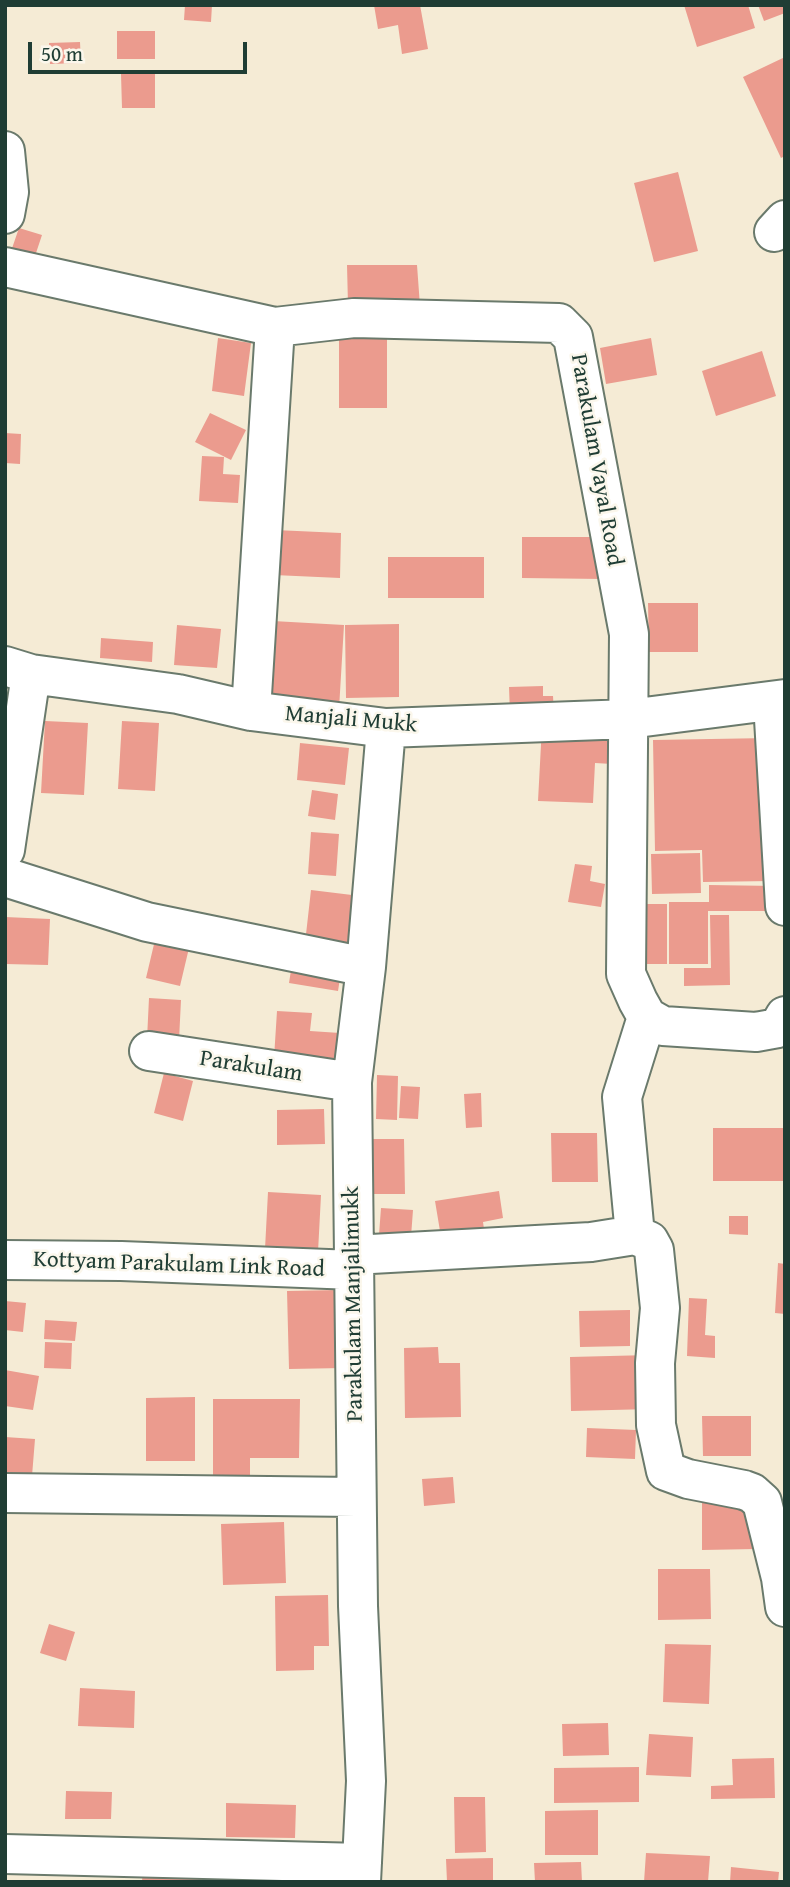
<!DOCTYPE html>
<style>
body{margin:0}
#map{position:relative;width:790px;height:1887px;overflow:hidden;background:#f5ebd5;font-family:"Gentium Book Plus",serif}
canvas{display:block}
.frame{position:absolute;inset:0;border:7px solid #1f3d34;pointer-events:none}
.scale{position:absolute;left:28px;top:42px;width:219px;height:32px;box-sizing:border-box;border:4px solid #1f3d34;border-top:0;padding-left:9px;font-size:21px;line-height:24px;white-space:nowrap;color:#1f3d34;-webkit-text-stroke:5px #fbf7ec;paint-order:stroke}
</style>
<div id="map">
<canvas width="790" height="1887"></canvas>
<div class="frame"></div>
<div class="scale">50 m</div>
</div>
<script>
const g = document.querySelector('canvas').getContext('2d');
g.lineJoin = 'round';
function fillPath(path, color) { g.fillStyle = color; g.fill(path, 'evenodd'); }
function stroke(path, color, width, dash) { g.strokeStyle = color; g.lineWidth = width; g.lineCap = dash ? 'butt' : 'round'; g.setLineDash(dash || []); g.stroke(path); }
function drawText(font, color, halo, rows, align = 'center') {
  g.font = font + ' "Gentium Book Plus",serif'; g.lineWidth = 5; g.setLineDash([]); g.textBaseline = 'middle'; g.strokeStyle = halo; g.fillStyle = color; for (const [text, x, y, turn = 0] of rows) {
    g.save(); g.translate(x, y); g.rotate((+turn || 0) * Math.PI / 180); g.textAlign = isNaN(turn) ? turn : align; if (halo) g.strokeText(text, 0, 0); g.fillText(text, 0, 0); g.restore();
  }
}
fillPath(new Path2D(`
 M185,5H212L211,22L184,20Z
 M374,5H420L428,49L402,54L398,25L378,29Z
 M684,5H748L755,28L697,47Z
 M758,5H785V13L764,21Z
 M117,31H155V59H117Z
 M80,42L81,63L50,64L49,43Z
 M785,57V156L781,158L743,77Z
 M155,73V108H122L121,74Z
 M678,172L698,251L654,262L634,183Z
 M19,228L42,235L32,265L9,257Z
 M347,265H417L420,306L348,305Z
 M387,337V408H339V338Z
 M218,338L251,343L244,396L212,391Z
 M651,338L657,375L606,384L600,348Z
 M762,351L776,396L716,416L702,371Z
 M210,413L246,430L231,460L195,442Z
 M5,433L21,434L20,464L5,463Z
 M202,456L224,457L223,474L240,475L238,503L199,501Z
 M275,530L341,533L340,578L274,575Z
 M522,537H603V579L522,578Z
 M388,557H484V598H388Z
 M648,603H698V652H649Z
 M273,621L344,625L339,709L269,705Z
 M399,624V697L346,698L345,625Z
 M177,625L221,629L217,668L174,665Z
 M101,638L153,642L152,662L100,658Z
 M543,686V696H553L554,713L510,714L509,687Z
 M45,721L88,723L84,795L41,793Z
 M122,721L159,723L155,791L118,789Z
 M542,726L613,729L612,764L595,763L593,803L538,801Z
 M769,738L771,881L703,882L702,850L655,851L653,740Z
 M300,743L349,748L345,785L297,780Z
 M312,790L338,794L335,820L308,816Z
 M311,832L339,834L336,876L308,874Z
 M700,853L701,893L652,894L651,854Z
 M575,864L592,866L590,881L605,884L601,907L568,902Z
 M709,885L776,886V911H708V964H669V902H709Z
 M311,890L352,895L346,957L304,952Z
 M633,904H667V964H633Z
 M710,915H729L730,985L684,986V968H711Z
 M5,917L50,919L48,965L5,964Z
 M155,940L189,948L180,986L146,978Z
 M292,964L341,972L338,991L289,983Z
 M149,998L181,1000L179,1040L147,1039Z
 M277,1011L312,1013L310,1031L355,1034L353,1062L274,1058Z
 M164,1073L193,1081L183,1121L154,1113Z
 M377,1075L398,1076L397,1120L376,1119Z
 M401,1086L420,1087L418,1119L399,1118Z
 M481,1093L482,1127L466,1128L464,1094Z
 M324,1109L325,1144L277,1145V1110Z
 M713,1128H785V1181H713Z
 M551,1133H597L598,1182H552Z
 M367,1139H404L405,1194H368Z
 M499,1191L503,1218L483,1222L485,1236L442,1243L435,1201Z
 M268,1192L321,1195L318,1252L265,1249Z
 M381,1208L413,1210L410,1250L378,1248Z
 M729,1216H748V1235L729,1234Z
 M778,1263L785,1264V1314L775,1313Z
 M341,1290L343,1368L289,1369L287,1291Z
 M689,1298L707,1299L705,1335L715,1336V1358L687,1356Z
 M5,1301L26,1303L23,1332L5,1330Z
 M630,1310V1346L580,1347L579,1311Z
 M45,1320L77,1322L75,1341L44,1339Z
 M45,1342L72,1343L71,1369L44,1368Z
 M438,1347L439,1363H460L461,1417L405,1418L404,1348Z
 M650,1355L652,1409L571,1411L570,1357Z
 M5,1370L39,1376L33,1410L5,1406Z
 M195,1397V1461H146V1398Z
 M213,1399H300L299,1458H250V1479H213Z
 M702,1416H751V1456H703Z
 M587,1428L636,1430L635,1459L586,1457Z
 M5,1437L35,1439L32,1476L5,1474Z
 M453,1477L455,1503L424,1506L422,1479Z
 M755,1493L756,1549L702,1550V1494Z
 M284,1522L286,1583L223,1585L221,1524Z
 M658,1569H710L711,1619L658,1620Z
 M328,1595L329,1646H314V1670L276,1671L275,1596Z
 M49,1624L75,1632L66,1661L40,1653Z
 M665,1644L711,1645L709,1704L663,1702Z
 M80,1688L135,1691L134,1728L78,1726Z
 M608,1723L609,1755L563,1756L562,1724Z
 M649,1734L693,1737L691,1777L646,1775Z
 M774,1758L775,1798L711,1799V1786L733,1785L732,1759Z
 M639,1767V1802L554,1803V1768Z
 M66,1791L112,1792L111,1819H65Z
 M454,1797H485L486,1852L455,1853Z
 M226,1803L296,1805L295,1838L226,1837Z
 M598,1810V1855H545V1811Z
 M646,1853L710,1856L708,1882H644Z
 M493,1858V1882H447L446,1859Z
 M581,1862L582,1882H535L534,1863Z
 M143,1865L202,1869L201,1882H142Z
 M731,1867L779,1872L778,1882H730Z`), '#eb9b8e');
const minor = new Path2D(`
 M5,151L9,192L5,214
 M774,232L785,220
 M5,267L275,327L354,318L559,323L573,337L629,634L626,974L638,1001L647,1017L663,1026L756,1032L778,1028L785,1016
 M5,666L31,674L178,694L251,711L386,728L629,719L785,699
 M773,702L785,906
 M251,711L275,327
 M5,850L31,674
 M5,877L147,922L366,967
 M149,1051L352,1082
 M635,1235L622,1097L647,1017
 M353,1255L591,1242L635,1235L649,1241L654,1250L660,1308L655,1363L656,1425L666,1471L688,1479L744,1490L752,1493L762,1502L781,1578L785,1607
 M5,1260L121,1261L354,1270
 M5,1493L356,1497
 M5,1854L362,1863
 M361,1882L366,1781L358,1606L352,1082L366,967L386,728`);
stroke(minor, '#6a7a6c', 42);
stroke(minor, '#fff', 38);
drawText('23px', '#1f3d34', '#fbf7ec', [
 ["Parakulam Vayal Road",596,460,80],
 ["Manjali Mukk",351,720,5],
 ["Parakulam",251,1067,9],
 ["Kottyam Parakulam Link Road",179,1265,2],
 ["Parakulam Manjalimukk",354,1304,-91]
]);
</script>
